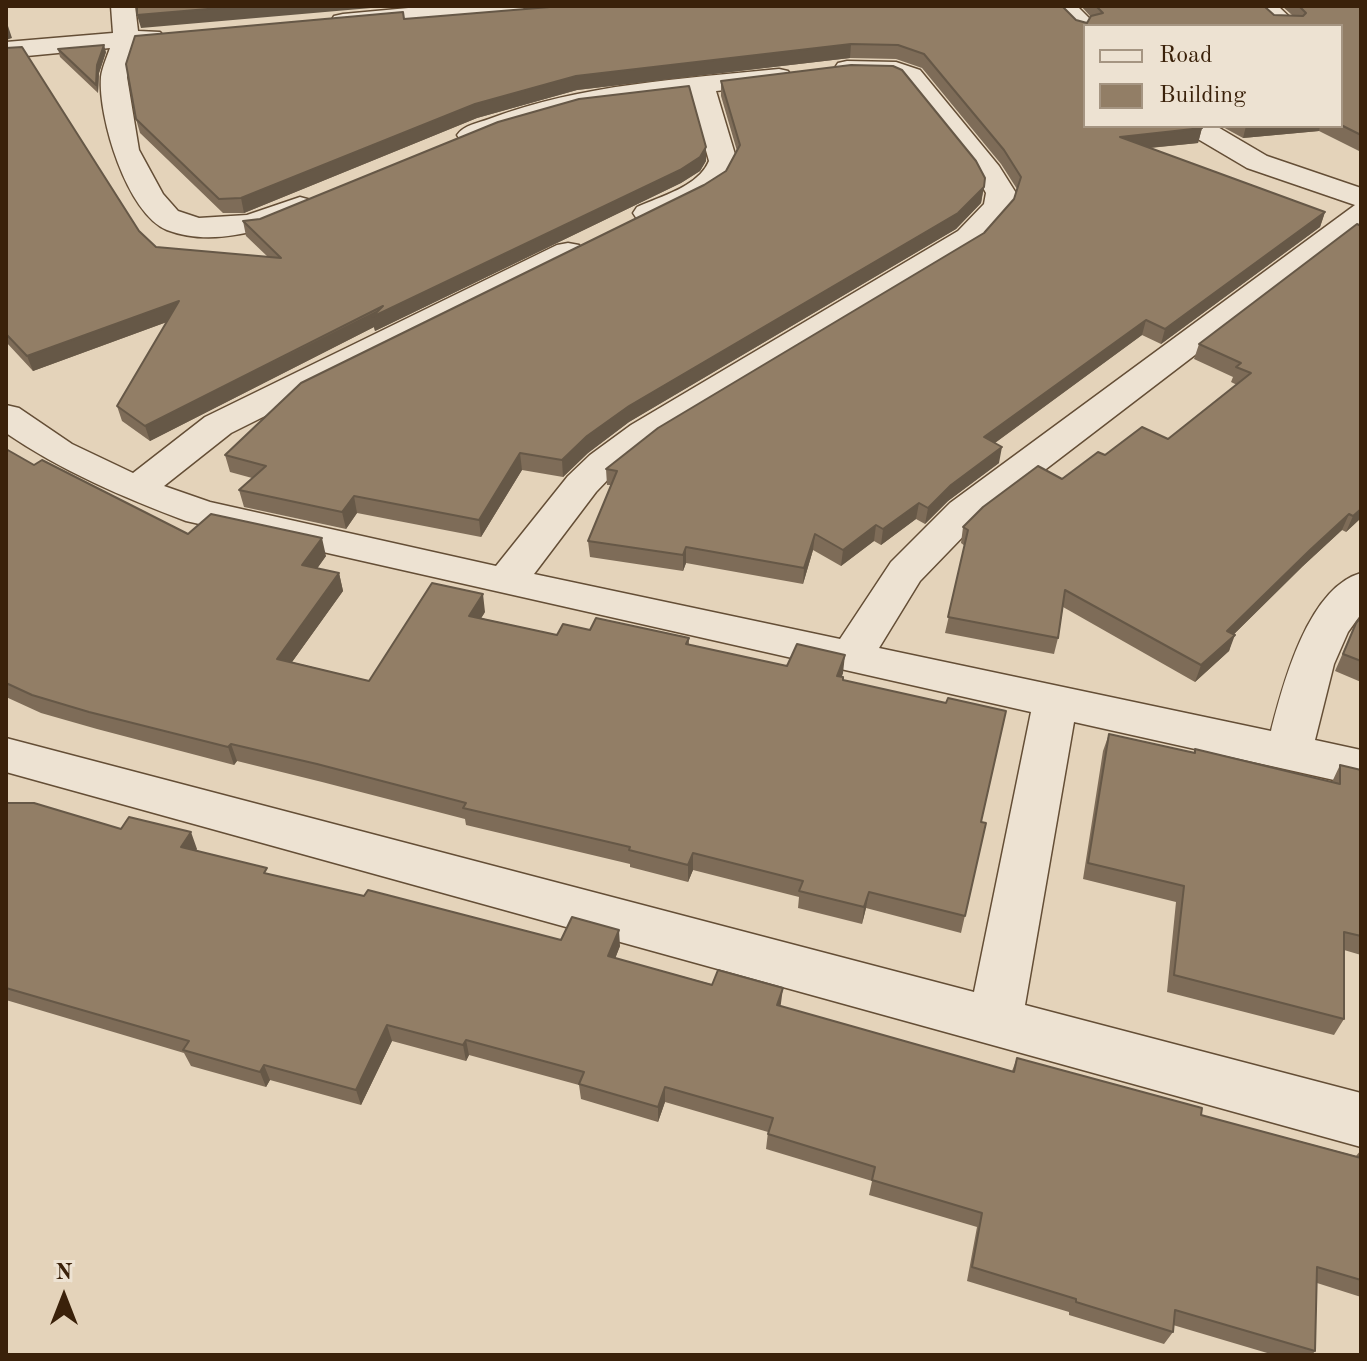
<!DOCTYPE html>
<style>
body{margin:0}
#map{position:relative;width:1367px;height:1361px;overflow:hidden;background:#e4d3ba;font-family:"Old Standard TT",serif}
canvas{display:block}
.frame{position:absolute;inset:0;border:8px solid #3a210a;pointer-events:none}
.legend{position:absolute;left:1083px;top:24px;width:260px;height:104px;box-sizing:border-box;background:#ede2d2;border:2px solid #a59582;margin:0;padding:10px 14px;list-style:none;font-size:24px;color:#3a210a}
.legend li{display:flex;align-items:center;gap:16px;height:40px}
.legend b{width:40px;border:2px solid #a59582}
.north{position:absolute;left:24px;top:1257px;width:80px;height:80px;-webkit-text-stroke:6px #ede2d2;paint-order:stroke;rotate:0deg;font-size:22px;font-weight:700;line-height:32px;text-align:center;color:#3a210a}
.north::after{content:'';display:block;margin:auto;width:28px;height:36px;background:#3a210a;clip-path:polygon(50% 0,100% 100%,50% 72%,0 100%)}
</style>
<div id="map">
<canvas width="1367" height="1361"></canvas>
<div class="frame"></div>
<ul class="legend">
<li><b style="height:10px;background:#ede2d2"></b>Road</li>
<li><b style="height:22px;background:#927e66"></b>Building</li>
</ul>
<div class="north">N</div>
</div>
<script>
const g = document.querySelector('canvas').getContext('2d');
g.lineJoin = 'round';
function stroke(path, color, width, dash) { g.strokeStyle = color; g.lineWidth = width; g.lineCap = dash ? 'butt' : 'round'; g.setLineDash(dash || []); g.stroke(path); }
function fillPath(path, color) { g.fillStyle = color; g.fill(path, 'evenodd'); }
const street = new Path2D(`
 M111,6H135L138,31L160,32L164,37L160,42L136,46L127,77L139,150L163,194L178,211L199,218L247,215L300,197L311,200L315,206L311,212C267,229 214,248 167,230C127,214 98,117 101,77C102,68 107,57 110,48L6,58V42L113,33Z
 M430,6H525L522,11L513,13L343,28L334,26L331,21L334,16L343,14Z
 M1051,6H1077L1097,26H1085V33L1076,31Z
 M1251,6H1278L1299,26H1272Z
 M847,61L896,62L920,70L999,166L1016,193L1009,212L980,245L657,441L616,471L596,492L534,574L840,639L891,562L950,503L1355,205L1247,168L1186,132L1182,126H1216L1267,156L1361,188V228L978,521L920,581L879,648L1271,731C1283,684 1308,588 1361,573V614L1348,632L1334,664L1315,740L1361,750V786L1074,722L1025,1005L1361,1093V1147L6,772V738L974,992L1031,712L186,521C122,497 62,471 6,433V405L19,408L72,444L133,473L205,417L557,245L568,243L579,245L584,252L579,259L231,433L164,486L210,502L496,566L568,476L590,455L631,425L958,231L984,204L986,193L976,175L902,82L892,78L838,75L834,69L838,63Z
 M779,69L788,71L792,77L788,83L716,91L737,161C726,191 669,227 637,219L633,213L637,207C661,196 698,187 709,161L690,94L584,109L471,143L461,141L457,135C464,125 478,123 489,119C581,84 682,79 779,69Z`);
stroke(street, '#644e36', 3);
fillPath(street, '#ede2d2');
fillPath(new Path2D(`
 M1081,6H1264L1274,15H1292L1282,6H1361V152L1319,131L1243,138L1221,126H1341V26L1085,126L1202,128L1198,143L1150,148L1325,212L1320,227L1161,344L1142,335L995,443L999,463L948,501L925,524L916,519L881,545L874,541L841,566L813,550L803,584L686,563L683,571L590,557L588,541L611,485H607L606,469L984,233L1014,199L1017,189L1001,164L922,68L896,59L850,58L577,90L477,118L244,213H223L140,133L136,119L404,19L1076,20L1087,23L1090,16Z
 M6,48L139,231L156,247L268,257L246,236L243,221L706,161L700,171L681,183L375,331L374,327L150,441L122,421L117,406L167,322L33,371L6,342Z
 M58,49L106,52L99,73L98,93L60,57Z
 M721,81L985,178L981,203L956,229L629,422L588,453L563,477L522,470L481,537L357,513L346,529L244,507L239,490L252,478L230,472L225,455L704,185L726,171L737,151L721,96Z
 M1361,226V518L1346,532L1342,530L1303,566L1234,634L1229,651L1195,682L1063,607L1058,638L1054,654L945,633L965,546L961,543L963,527L1062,479L1105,455L1168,439L1237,385L1231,382L1233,377L1194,359L1199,344Z
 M6,449L34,465L188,534L326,556L317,568L339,573L343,591L292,662L369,681L485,612L481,618L557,635L590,630L689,638V645L787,666L843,673L841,677L843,680L981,822L986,823L961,933L866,908L862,924L798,908L799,897L693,870L688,882L630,867V864L466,825L465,819L322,782L237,761L234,765L97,729L41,713L6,697Z
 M1361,617V682L1335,671L1356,623Z
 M1109,734L1194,753L1195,749L1332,782L1340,765L1361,770V955L1344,950V1019L1334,1035L1167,992L1176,902L1083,879L1103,751Z
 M6,803L121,829L197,849L196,850L269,874L364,896L561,940L620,946L615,958L781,1003L780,1006L1012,1071L1017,1058L1201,1115L1356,1156L1361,1150V1297L1317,1283L1315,1351L1312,1355H1274L1173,1325V1332L1164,1344L1069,1315V1312L967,1281L977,1227L869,1195L872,1181L766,1149L768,1132L665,1102L658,1122L581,1099L579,1085L469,1055L466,1061L392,1041L361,1105L270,1080L266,1087L191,1066L184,1053L6,1000Z`), '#7e6c58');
fillPath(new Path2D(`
 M243,6H394L141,28L137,15Z
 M6,26H8L12,38L6,40Z
 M851,44L850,58L577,90L477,118L244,213L241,198L475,104L576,76Z
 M104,45L106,52L99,73L98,93L96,85L97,65Z
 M1246,126H1320L1319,131L1243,138Z
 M1202,128L1198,143L1117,151L1120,137Z
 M706,147V161L700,171L681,183L375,331L374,327L150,441L145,426Z
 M984,187L981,203L956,229L629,422L588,453L563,477L562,460L587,436L629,406Z
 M1325,212L1320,227L1161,344L1165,329Z
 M179,301L183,316L33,371L27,356Z
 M1146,320L1142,335L981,453L984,437Z
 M1002,447L999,463L948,501L925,524L928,508L951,485Z
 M520,453L522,470L481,537L479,520Z
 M354,496L357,513L346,529L342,512Z
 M919,503L916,519L881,545L883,529Z
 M1361,509V518L1346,532L1353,516Z
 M1349,514L1342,530L1303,566L1221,647L1227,631L1310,550Z
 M876,525L874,541L841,566L843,550Z
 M815,534L813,550L803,584L804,568Z
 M322,538L326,556L307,583L302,565Z
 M686,547V563L683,571V555Z
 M339,573L343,591L282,676L277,659Z
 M483,594L485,612L472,633L469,616Z
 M1235,635L1229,651L1195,682L1201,665Z
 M845,655L843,673L836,693L837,676Z
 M231,744L237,761L234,765L228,747Z
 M191,832L197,849L188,863L181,847Z
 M693,853V870L688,882V865Z
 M869,892L866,908L862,924L864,907Z
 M619,930L620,946L610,972L608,956Z
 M783,988L781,1003L776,1021L777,1005Z
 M387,1025L392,1041L361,1105L356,1090Z
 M466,1040L469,1055L466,1061L463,1045Z
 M264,1065L270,1080L266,1087L260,1072Z
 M665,1087V1102L658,1122V1107Z`), '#665847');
const building = new Path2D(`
 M137,6H243L137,15Z
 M562,6H1062L1076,20L1087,23L1091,16L1103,13L1096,6H1264L1274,15L1303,16L1306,13L1299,6H1361V135L1341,125V26H1085V126H1198L1202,128L1120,137L1325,212L1165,329L1146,320L984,437L1002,447L951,485L928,508L919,503L883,529L876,525L843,550L815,534L804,568L686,547L683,555L588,541L617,471L606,469L658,428L984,233L1014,199L1021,177L1004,150L924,54L898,45L851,44L576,76L475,104L241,198L219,199L136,119L126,64L135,36L403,12L404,19Z
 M104,45L97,65L96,85L58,49Z
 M22,47L139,231L156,247L281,258L243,221L260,219L498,122L579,99L689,86L706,147L700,157L680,170L372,317L383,306L145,426L117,406L179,301L27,356L6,334V48Z
 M851,65L893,66L902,70L976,161L985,178L984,187L958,213L629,406L587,436L562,460L520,453L479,520L354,496L342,512L239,490L266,466L225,455L301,383L704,185L726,171L740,145L721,81Z
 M1357,224L1361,226V509L1353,516L1349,514L1310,550L1227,631L1235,635L1201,665L1065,590L1058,638L948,617L968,530L963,527L983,507L1038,466L1062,479L1098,452L1105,455L1142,427L1168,439L1251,373L1236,367L1241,363L1199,344Z
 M6,449L34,465L42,460L188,534L211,514L322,538L302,565L339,573L277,659L369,681L432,583L483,594L469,616L557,635L563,624L590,630L596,618L689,638L686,644L787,666L797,644L845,655L837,676L843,677V680L946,703L948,698L1006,711L981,822L986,823L965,916L869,892L864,907L799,891L803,881L693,853L688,865L629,850L630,847L463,808L466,803L317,764L231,744L228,747L89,712L32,695L6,683Z
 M1361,617V661L1343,654L1356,623Z
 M1109,734L1195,753V749L1340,784V765L1361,770V936L1344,932V1019L1174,975L1184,886L1088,863Z
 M6,803H34L121,829L129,817L191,832L181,847L267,868L264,873L364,896L368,890L561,940L572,917L619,930L608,956L712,985L718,970L783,988L777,1005L1014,1072L1017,1058L1202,1108L1201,1115L1361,1158V1280L1317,1267L1315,1351L1175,1310L1173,1332L1076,1302V1299L972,1267L982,1213L872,1180L875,1167L768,1134L773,1118L665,1087L658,1107L579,1084L584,1072L466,1040L463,1045L387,1025L356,1090L264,1065L260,1072L183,1050L189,1041L6,988Z`);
fillPath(building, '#927e66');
stroke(building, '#665847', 2);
</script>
